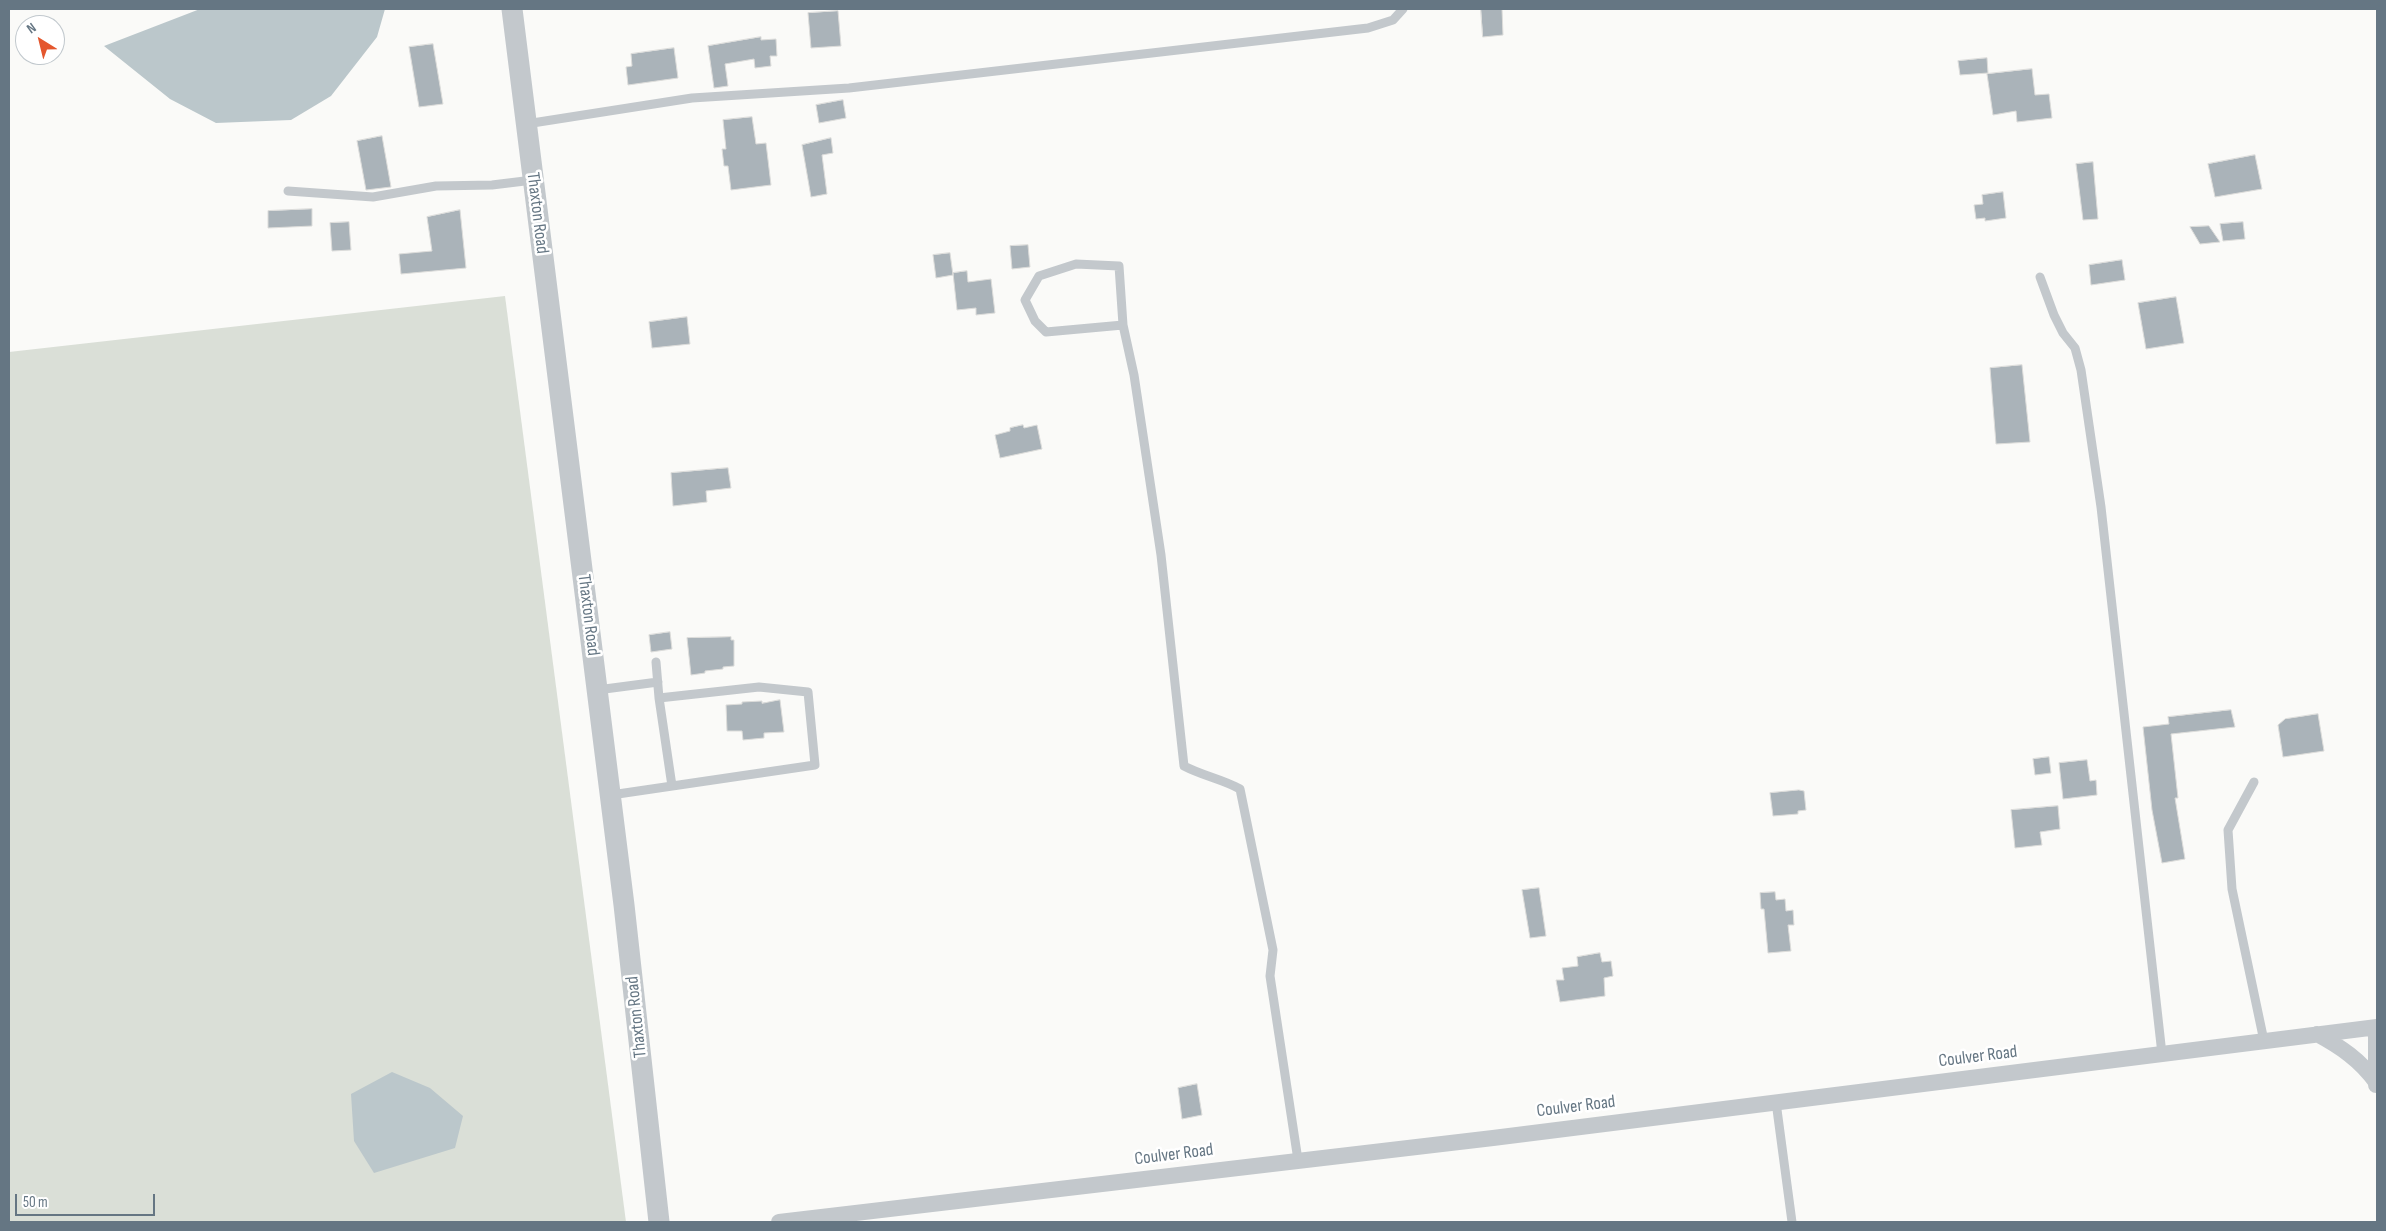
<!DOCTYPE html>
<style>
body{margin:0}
#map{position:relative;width:2386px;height:1231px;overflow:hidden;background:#fafaf8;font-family:"Sofia Sans Condensed",sans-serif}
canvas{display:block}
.frame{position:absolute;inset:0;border:10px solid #657683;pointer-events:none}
.north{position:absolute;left:15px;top:15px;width:50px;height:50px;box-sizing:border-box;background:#fff;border:1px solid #c1c8cd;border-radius:50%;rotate:324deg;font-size:14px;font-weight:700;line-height:20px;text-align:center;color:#657683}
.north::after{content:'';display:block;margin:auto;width:18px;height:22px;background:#e4572e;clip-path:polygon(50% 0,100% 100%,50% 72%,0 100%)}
.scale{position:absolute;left:15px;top:1194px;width:140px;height:22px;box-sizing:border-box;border:2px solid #657683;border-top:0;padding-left:6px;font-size:15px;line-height:18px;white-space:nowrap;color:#657683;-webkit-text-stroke:4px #fff;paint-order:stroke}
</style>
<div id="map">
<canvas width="2386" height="1231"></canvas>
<div class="frame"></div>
<div class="north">N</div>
<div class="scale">50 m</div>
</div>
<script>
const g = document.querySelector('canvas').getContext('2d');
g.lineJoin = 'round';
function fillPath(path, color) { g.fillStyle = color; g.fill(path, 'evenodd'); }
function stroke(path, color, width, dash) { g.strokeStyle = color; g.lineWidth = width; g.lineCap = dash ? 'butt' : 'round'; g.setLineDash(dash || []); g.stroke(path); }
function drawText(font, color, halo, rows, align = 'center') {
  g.font = font + ' "Sofia Sans Condensed",sans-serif'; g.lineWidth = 5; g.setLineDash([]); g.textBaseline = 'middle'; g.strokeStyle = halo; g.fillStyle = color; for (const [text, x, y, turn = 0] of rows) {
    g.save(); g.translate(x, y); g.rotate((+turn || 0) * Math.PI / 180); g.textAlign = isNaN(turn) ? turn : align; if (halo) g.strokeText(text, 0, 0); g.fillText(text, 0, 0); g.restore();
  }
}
fillPath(new Path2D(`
 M505,296L626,1222H9V352Z`), '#dadfd7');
fillPath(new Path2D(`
 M200,9H385L377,37L331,96L291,120L216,123L170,99L104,46Z
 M392,1072L430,1088L463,1116L455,1148L374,1173L354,1141L351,1094Z`), '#bbc7cb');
const building = new Path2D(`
 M1481,9H1502L1503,35L1483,37Z
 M838,11L841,46L811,48L808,13Z
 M761,37V40L776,39L777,56H770L771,66L755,68L754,59L725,64L728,86L714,88L708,46Z
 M433,44L443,104L419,107L409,47Z
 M674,48L678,78L628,85L626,67L632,66L631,54Z
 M1987,58L1988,73L1960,75L1958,61Z
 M2032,69L2035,95L2049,94L2052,118L2017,122L2016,111L1993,115L1987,74Z
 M843,100L846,118L819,123L816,105Z
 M752,117L756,144L766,143L771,185L731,190L728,166H724L722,149H726L723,120Z
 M382,136L391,187L366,190L357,141Z
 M831,138L833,153L822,155L827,194L811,197L802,145Z
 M2255,155L2262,189L2215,197L2208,164Z
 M2093,162L2098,219L2083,220L2076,164Z
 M2003,192L2006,218L1985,221V218L1976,219L1974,205L1983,204L1982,195Z
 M312,209V226L268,228V211Z
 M460,210L466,268L401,274L399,254L432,251L427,217Z
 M349,222L351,250L332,251L330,223Z
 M2243,222L2245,239L2223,241L2220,224Z
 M2209,226L2220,242L2200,244L2190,227Z
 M1028,245L1030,267L1012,269L1010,246Z
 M950,253L953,275L936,278L933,255Z
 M2122,260L2125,280L2091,285L2089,265Z
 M967,271L968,282L991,279L995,313L976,315V308L957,310L953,273Z
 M2176,297L2184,343L2146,349L2138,303Z
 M687,317L690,344L652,348L649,322Z
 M2022,365L2030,442L1996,444L1990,368Z
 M1023,425L1024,428L1037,425L1042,449L1000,458L995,435L1010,431V428Z
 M728,468L731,488L706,491L707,502L673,506L671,473Z
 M670,632L672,649L651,652L649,635Z
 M731,637V640H734V666L723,667V669L705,671V673L691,675L687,638Z
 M780,700L784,732L764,733V738L743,740L742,731H727L726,705L742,704V702L762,701V703Z
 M2231,710L2235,727L2171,734L2178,798H2175L2185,859L2162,863L2152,810L2143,727L2169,724L2168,717Z
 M2318,714L2324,751L2283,757L2278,725L2285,719Z
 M2049,757L2051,773L2035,775L2033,759Z
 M2087,760L2090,781L2096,780L2097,795L2063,799L2059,763Z
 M1799,790L1804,791L1806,810L1798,811V814L1773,816L1770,793Z
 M2058,806L2060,829L2040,832L2042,845L2015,848L2011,810Z
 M1539,888L1546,936L1530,938L1522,890Z
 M1775,892L1776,900L1785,899L1786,911L1793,910L1794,925H1788L1791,951L1768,953L1764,909H1761L1760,893Z
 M1600,953L1602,962L1611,961L1613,976L1604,978L1605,996L1560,1002L1556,980H1564L1562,968L1578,966L1577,957Z
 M1197,1084L1202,1115L1182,1119L1178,1088Z`);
fillPath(building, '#aab3b9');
stroke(building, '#dcdcda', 1);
stroke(new Path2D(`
 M526,124L692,98L849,88L1368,28L1393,20L1403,9
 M288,191L373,197L436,186L492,185L533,180
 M2040,277L2054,315L2063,333L2075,348L2081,370L2101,507L2162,1054
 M1123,325L1046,332L1035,321L1025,300L1039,276L1076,264L1119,266L1123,325L1134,375L1161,555L1184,766C1203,776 1222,779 1240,789L1273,950L1270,976L1298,1160
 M656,662L659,698
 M597,690L658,682
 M2254,782L2228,830L2232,889L2264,1041
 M611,795L815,765L808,692L759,687L659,698L672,786
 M1776,1102L1792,1222`), '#c3c8cc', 9);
stroke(new Path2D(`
 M2317,1034C2341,1047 2360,1060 2376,1082
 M2376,1085V1028
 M779,1222L1493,1138L2377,1027`), '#c3c8cc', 16);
stroke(new Path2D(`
 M512,9L624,905L659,1222`), '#c3c8cc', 21);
drawText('18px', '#657683', '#fff', [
 ["Thaxton Road",537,213,83],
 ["Thaxton Road",588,615,83],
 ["Thaxton Road",637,1017,-96],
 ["Coulver Road",1978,1057,-7],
 ["Coulver Road",1576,1107,-7],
 ["Coulver Road",1174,1155,-7]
]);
</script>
